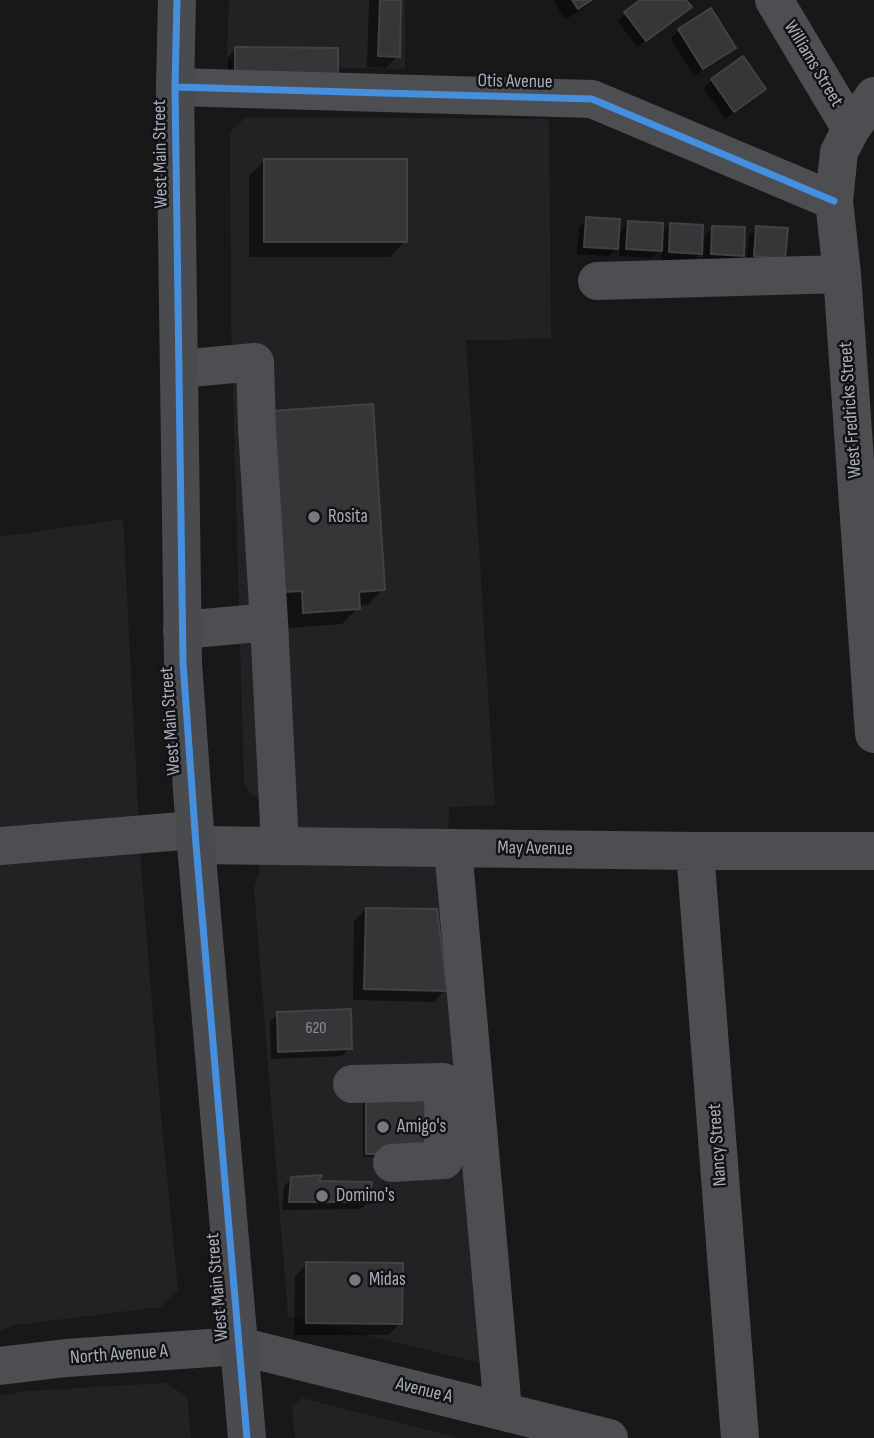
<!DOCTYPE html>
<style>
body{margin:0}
canvas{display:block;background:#181819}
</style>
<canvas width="874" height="1438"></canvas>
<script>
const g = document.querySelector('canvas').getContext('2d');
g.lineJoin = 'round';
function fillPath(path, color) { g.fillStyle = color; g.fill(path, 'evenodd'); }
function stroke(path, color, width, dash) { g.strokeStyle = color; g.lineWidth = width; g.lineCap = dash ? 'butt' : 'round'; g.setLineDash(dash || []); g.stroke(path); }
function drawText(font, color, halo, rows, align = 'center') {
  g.font = font + ' "Sofia Sans Condensed",sans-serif'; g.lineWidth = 5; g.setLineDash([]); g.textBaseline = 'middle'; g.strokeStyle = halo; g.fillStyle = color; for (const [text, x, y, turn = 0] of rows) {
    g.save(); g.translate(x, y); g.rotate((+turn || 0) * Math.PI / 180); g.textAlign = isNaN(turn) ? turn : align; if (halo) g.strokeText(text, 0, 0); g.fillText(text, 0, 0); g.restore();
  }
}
fillPath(new Path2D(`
 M229,0H405V69L236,66L227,57Z
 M246,117L549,119L551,339L466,340L495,805L449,807L447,871L484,1364L288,1316L254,888L259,872L265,803L251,794L244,783L231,321L230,132Z
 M123,519L141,866L161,1116L178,1290L160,1307L16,1325L0,1330V537Z
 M166,1383L187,1397L191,1438H0V1396L28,1391Z
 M302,1398L458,1438H295L292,1406Z`), '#222225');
fillPath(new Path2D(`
 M369,0H399L398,56L386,68L367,67Z
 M553,0H596L565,20Z
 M643,0H684L681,15L637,47L618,21Z
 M679,30L734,48L726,56L694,76L671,38Z
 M236,49L328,81L228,80V57Z
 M743,59L764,89L756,97L725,119L704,88L712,80Z
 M265,160L405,241L390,257H249V176Z
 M587,219L617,234L629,223L661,235L671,224L700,254L692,262L661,260L662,248L652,258L619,256L620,245L609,256L577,254L579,227Z
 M713,228L742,255L734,263L703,262L705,236Z
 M757,228L783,258L746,264L749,236Z
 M257,428L383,589L368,605L358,606V608L342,624L288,628Z
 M366,909L445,990L434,1002L353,1000L354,921Z
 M278,1014L350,1048L342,1056L271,1059L270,1022Z
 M363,1100L420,1157H363Z
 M292,1178L317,1183L369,1201L361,1209L282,1210L284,1186Z
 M307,1264L401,1323L388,1335H294L295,1276Z`), '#0007');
const building = new Path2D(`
 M380,0H401L400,57L378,56Z
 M572,0H592L578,9Z
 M640,0H686L692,7L646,41L624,12Z
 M711,8L736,48L703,69L678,29Z
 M235,47L338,48V74L235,72Z
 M743,56L766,89L734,112L711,79Z
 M264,159H407V242H264Z
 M586,217L620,219L618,249L584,247Z
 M628,221L663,223L662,251L626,249Z
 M670,223L703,225L702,254L669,252Z
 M712,226L745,227L744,256L711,254Z
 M756,226L788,228L785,259L754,256Z
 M373,404L385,590L359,592L360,609L303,613L302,591L284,592L272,411Z
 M366,908L437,909L447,991L364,989Z
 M351,1009L352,1049L278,1052L277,1012Z
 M366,1094H425V1154H366Z
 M322,1175L319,1181L372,1182L370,1202H289L291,1177Z
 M306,1262L403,1263L402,1324L306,1323Z`);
fillPath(building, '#363638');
stroke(building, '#414245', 2);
stroke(new Path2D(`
 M774,0L851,129
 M175,87L592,99L834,201
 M874,96L851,129L839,152L834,201L842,274L874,734
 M597,281L842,274
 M179,369L255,362L257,428L269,622L182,630
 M269,622L280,846
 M196,845L695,851H874
 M0,846L194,830
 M453,848L503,1411
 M695,851L740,1438
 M352,1084L443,1082L444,1160L392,1163
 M0,1366L66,1358L239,1346L609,1438`), '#4c4e52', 38);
stroke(new Path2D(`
 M177,0L175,87L183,663L196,845L247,1438`), '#4a4b4e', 38);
stroke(new Path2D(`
 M177,0L175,87L183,663L196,845L247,1438
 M175,87L592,99L834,201`), '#468fdf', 7);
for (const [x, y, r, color] of [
 [314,517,7,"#767982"],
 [383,1127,7,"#767982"],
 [322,1196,7,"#767982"],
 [355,1280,7,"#767982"]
]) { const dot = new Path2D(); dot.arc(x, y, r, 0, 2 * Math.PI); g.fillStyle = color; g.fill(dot); stroke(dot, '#131215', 2.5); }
drawText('16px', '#8c8f9a', null, [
 ["620",316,1029]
]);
drawText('19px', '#a8adbb', '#131215', [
 ["Williams Street",813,64,59],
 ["Otis Avenue",515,82,1],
 ["West Main Street",161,154,-91],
 ["West Fredricks Street",851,410,-94],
 ["West Main Street",171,721,-94],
 ["May Avenue",535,849,1],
 ["Nancy Street",718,1145,-94],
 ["West Main Street",218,1287,-95],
 ["North Avenue A",119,1355,-4],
 ["Avenue A",424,1391,14]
]);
drawText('19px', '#a8adbb', '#131215', [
 ["Rosita",328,517],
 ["Amigo's",397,1127],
 ["Domino's",336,1196],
 ["Midas",369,1280]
], 'left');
</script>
